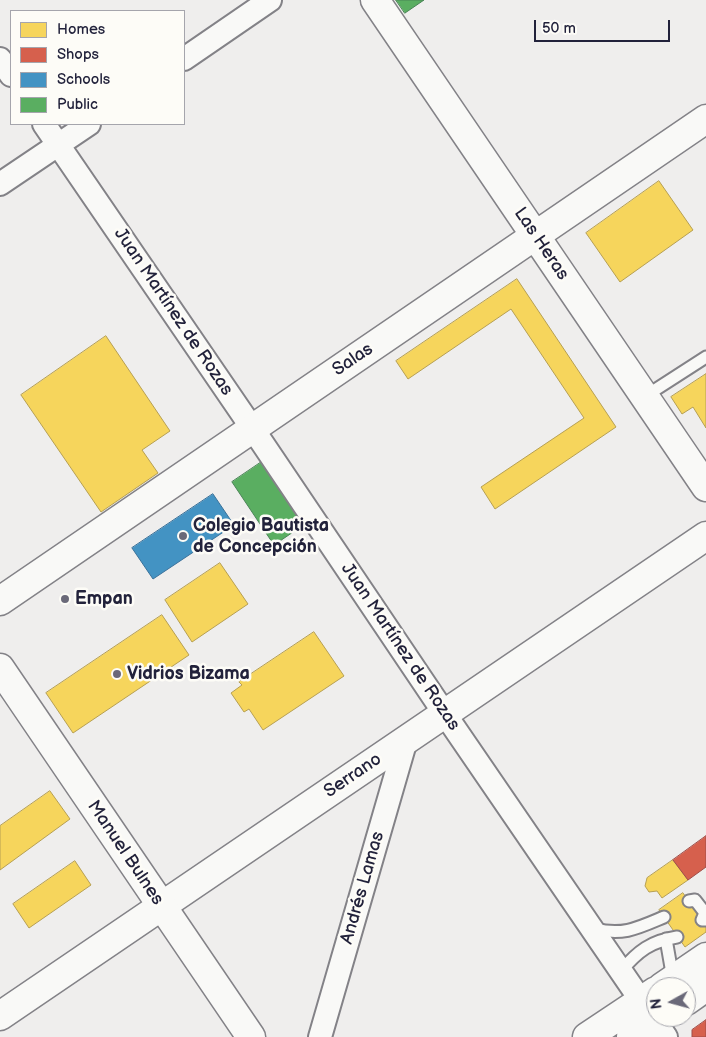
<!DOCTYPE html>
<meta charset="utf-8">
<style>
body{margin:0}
#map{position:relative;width:706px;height:1037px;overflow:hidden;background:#efeeed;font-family:"Balsamiq Sans",sans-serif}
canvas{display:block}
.legend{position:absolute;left:10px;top:10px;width:175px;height:115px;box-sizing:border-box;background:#fdfcf7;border:1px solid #a5a5ac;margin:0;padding:6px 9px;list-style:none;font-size:15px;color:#22223b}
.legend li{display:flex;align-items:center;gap:10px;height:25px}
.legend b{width:25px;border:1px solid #a5a5ac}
.north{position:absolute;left:646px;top:977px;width:50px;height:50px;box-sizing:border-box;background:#fdfcf7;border:1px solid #a5a5ac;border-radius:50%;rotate:263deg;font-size:14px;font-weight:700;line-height:20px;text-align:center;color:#22223b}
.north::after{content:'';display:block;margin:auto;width:18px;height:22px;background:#6a6979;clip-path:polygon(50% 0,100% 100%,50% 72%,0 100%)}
.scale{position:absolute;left:534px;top:20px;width:136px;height:22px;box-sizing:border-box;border:2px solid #22223b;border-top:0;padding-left:6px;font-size:15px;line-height:18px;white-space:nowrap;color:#22223b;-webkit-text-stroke:4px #fdfcf7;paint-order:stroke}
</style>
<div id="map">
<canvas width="706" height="1037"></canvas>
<ul class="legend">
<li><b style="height:14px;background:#f6d55c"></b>Homes</li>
<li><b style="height:14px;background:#d6604d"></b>Shops</li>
<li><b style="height:14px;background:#4393c3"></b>Schools</li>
<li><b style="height:14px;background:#5aae61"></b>Public</li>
</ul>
<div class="north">N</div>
<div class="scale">50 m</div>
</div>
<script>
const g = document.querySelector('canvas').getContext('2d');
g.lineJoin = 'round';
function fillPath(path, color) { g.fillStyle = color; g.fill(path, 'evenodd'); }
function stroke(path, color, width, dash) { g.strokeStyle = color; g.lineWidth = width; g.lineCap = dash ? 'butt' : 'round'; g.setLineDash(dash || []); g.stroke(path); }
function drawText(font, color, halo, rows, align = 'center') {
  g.font = font + ' "Balsamiq Sans",sans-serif'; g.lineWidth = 5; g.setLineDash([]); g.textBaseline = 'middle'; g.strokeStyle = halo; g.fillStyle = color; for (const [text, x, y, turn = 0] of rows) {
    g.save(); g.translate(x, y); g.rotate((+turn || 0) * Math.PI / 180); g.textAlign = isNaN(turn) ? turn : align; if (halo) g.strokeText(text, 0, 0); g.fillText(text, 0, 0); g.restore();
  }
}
const homes = new Path2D(`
 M659,181L693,230L620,282L586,233Z
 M517,279L616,427L495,509L481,487L584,418L511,309L408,379L396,361Z
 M106,336L170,431L142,450L158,473L101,512L21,395Z
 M706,374V428L693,407L682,414L671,397Z
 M220,563L248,604L192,642L165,600Z
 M162,615L189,655L73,733L46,693Z
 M314,632L344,676L263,730L249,709L244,712L231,693L242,685L239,682Z
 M50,791L70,819L0,870V826Z
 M673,860L688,880L662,898L657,891L649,892L645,886L647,878Z
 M75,861L91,885L29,928L13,904Z
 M683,893L706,926V932L685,947L659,910Z`);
fillPath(homes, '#f6d55c');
stroke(homes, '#b69f52', 1);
const shops = new Path2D(`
 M706,836V867L688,880L673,860Z
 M706,1020V1037H692V1030Z`);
fillPath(shops, '#d6604d');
stroke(shops, '#a04d48', 1);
const schools = new Path2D(`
 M213,494L234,525L153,579L132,548Z`);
fillPath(schools, '#4393c3');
stroke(schools, '#39719a', 1);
const public = new Path2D(`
 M396,0H424L405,13Z
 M263,461L305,524L274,545L232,482Z`);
fillPath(public, '#5aae61');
stroke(public, '#498456', 1);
const service = new Path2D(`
 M644,397L706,357
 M689,901L695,900L705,913L702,920H706
 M595,929C623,936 638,928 664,917
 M666,939L673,979
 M621,971C638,951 651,941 677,937`);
const minor = new Path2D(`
 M0,59L11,75
 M184,59L270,0
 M44,124L263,444L453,726L666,1037
 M0,184L89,124
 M320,1037L406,740`);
const tertiary = new Path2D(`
 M375,0L706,487
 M0,601L706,119
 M0,1016L706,536`);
const secondary = new Path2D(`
 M0,668L251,1037`);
const primary = new Path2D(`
 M662,987L706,957
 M686,1001L706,987
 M587,1037L656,991
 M631,1037L662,1017`);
stroke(service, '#838287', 15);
stroke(minor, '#838287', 26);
stroke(tertiary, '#838287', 31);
stroke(secondary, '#838287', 31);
stroke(primary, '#838287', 31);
stroke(service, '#f9f9f7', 11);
stroke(minor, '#f9f9f7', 22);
stroke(tertiary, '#f9f9f7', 28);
stroke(secondary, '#f9f9f7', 28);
stroke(primary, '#f9f9f7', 28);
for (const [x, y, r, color] of [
 [183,536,5,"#6a6979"],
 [65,599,5,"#6a6979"],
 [117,674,5,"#6a6979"]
]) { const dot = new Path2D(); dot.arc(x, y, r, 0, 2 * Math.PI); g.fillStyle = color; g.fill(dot); stroke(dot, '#fdfcf7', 2); }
drawText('18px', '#22223b', '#fdfcf7', [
 ["Las Heras",541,244,56],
 ["Juan Martínez de Rozas",173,312,56],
 ["Salas",353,360,-34],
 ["Juan Martínez de Rozas",400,647,56],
 ["Serrano",353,776,-34],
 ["Manuel Bulnes",125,853,56],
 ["Andrés Lamas",363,888,-74]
]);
drawText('bold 18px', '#22223b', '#fdfcf7', [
 ["Colegio Bautista",193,526],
 ["de Concepción",193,547],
 ["Empan",75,599],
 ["Vidrios Bizama",127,674]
], 'left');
</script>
